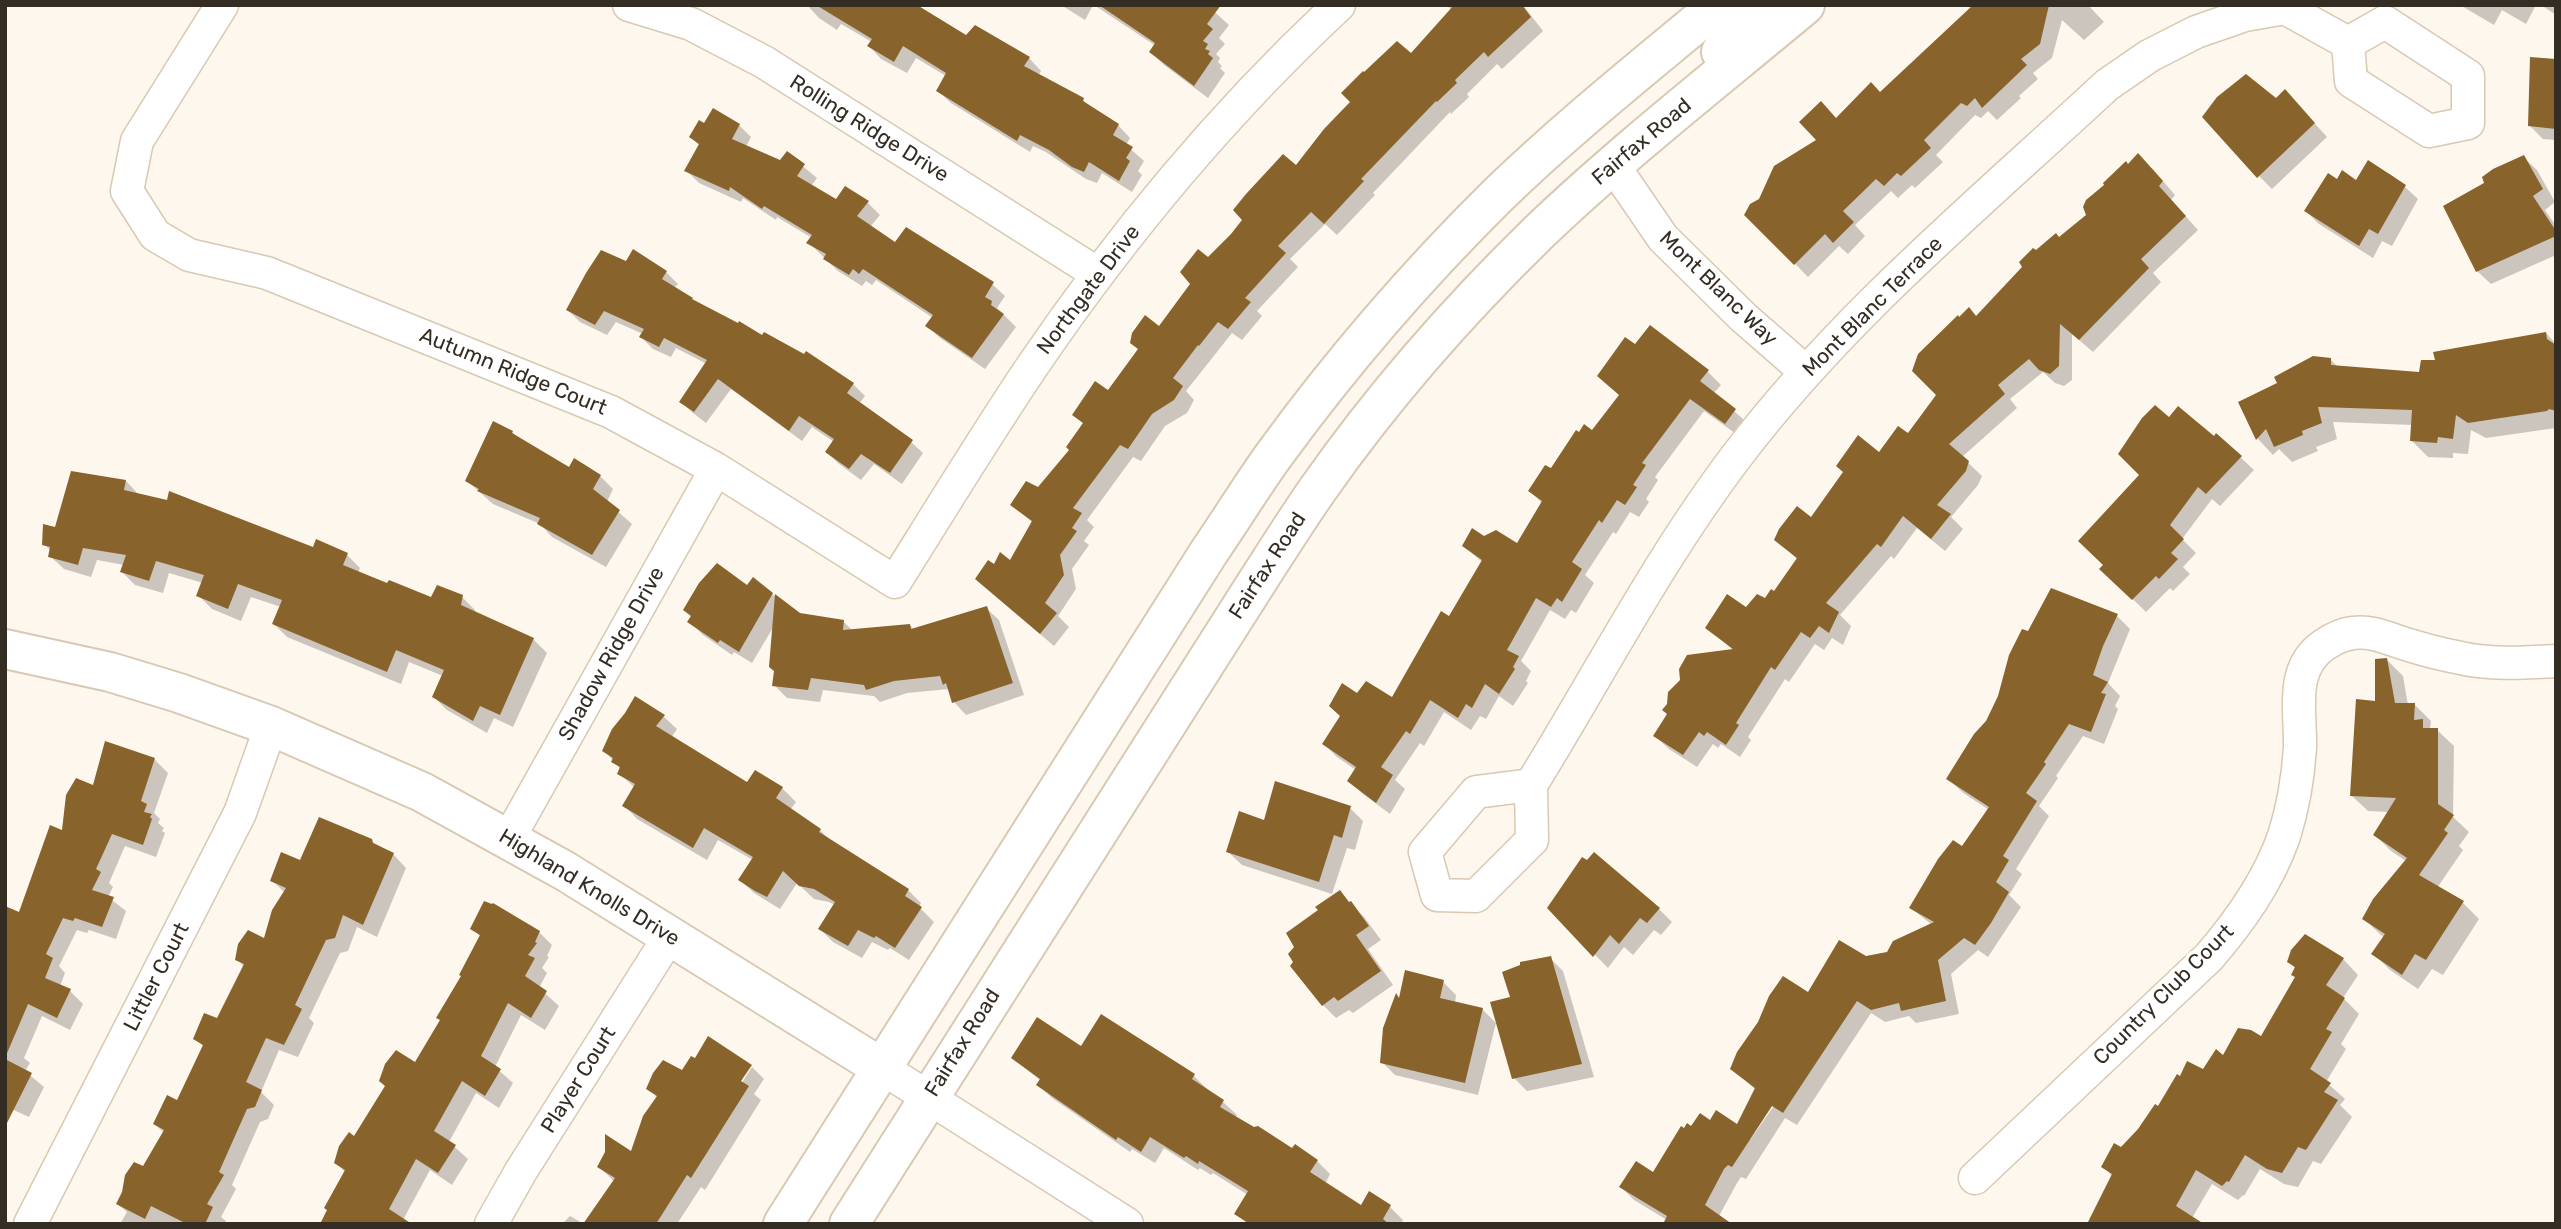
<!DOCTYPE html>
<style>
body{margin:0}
#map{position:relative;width:2561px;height:1229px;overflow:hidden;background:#fef7ee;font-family:Rubik,sans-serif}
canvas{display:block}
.frame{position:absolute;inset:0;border:7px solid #342d24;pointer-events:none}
</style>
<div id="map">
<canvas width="2561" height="1229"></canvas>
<div class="frame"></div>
</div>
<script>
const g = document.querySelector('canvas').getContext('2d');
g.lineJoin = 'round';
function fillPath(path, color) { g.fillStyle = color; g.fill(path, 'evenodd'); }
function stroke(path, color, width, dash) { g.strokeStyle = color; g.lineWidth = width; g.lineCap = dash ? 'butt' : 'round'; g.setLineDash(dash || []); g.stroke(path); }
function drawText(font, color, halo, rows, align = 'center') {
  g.font = font + ' Rubik,sans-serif'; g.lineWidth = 7; g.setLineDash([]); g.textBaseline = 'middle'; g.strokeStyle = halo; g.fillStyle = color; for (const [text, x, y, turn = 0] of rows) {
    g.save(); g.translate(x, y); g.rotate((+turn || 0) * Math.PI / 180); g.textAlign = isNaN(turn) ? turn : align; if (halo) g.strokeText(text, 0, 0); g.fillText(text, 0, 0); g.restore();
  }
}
fillPath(new Path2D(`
 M807,5H913L966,38L1029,58L1041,71L1038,76L1083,100L1093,110L1118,125L1130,138L1126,145L1144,161L1138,171L1142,175L1132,192L1102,173L1097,183L1086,179L1046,152L1033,146L1030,152L951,103L938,91L946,76L916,58L907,73L881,59L869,46L872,42L841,24L837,30L819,18Z
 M1061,5H1093L1085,20Z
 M1094,5H1207L1229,25L1219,38L1225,44L1216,54L1220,58L1218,62L1222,66L1220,68L1225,73L1208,98L1164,65L1151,52L1156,46Z
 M1447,5H1523L1543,31L1502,69L1497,64L1467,94L1469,97L1451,114L1450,112L1373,193L1375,195L1337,235L1325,224L1290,259L1298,267L1257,311L1262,316L1242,340L1232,333L1186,391L1194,400L1187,413L1165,426L1141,461L1133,457L1087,520L1094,527L1084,541L1089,545L1072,569L1076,589L1058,616L1069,627L1054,646L991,592L995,567L1010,562L1033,523L1012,505L1039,489L1071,450L1084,424L1074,414L1108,393L1159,329L1208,259L1297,167L1411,55L1452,11Z
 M1983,5H2088L2104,22L2084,40L2062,20L2052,58L2033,73L2038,79L2019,96L2021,98L1997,120L1988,111L1981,118L1975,115L1936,155L1943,162L1915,188L1912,185L1898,198L1891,191L1855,225L1865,236L1848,254L1839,246L1808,277L1746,214L1837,120L1881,94Z
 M2460,5H2536L2526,24L2502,10L2494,25Z
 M2541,5H2556V15Z
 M2556,61V140L2543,139L2530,126Z
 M2298,105L2327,137L2272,189L2259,176Z
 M704,125H739L751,137L746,147L780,162L787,153L817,178L811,186L836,201L846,189L868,203L880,215L870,227L895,244L992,284L1005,296L997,308L1016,327L985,369L940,338L928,326L933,318L876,280L872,285L866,281L862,286L838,271L808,242L812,238L777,217L776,220L743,198L741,202L699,183L687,171L700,146L691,137Z
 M2523,157L2537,170L2555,202L2545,210L2556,226V255L2491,284L2477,271L2486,184Z
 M2369,163L2393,176L2418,199L2392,246L2382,241L2373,258L2319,224L2306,211L2357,183Z
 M2128,166L2152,168L2175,195L2171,200L2198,230L2153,273L2161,282L2093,352L2072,334V380L2064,386L2055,383L2043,372L2010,399L2017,408L1962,457L1982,476L1978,485L1951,517L1963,529L1945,551L1917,528L1894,559L1891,556L1840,615L1851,626L1843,645L1832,638L1824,650L1815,644L1789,682L1785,679L1748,737L1751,740L1740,757L1721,744L1718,748L1713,744L1697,767L1669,749L1655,736L1669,715L1734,651L1707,627L1766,601L1774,593L1798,560L1776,540L1811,519L1880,455L1908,435L1938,395L1977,318L2036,253L2059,239L2089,216Z
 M627,263L666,272L678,284L674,288L698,304L763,337L805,356L807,354L853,384L865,396L859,404L911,442L923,453L902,484L874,464L861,480L839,464L827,452L834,442L812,427L802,441L731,389L706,423L693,413L681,402L707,364L676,348L671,357L653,349L641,337L643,334L616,322L607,335L580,322L568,310Z
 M2546,333L2556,344V428L2486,438L2471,430L2468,454L2453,453V458L2428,457L2412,441L2413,425L2333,422L2337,439L2316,447L2318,451L2292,462L2279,449L2273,455L2258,439L2241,403L2331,360L2339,368L2421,374L2437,362Z
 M1636,346L1708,372L1721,385L1713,394L1748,423L1739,436L1704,411L1655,477L1658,480L1646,499L1649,502L1639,517L1630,512L1616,534L1613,532L1585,575L1594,583L1576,613L1571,610L1565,619L1550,610L1521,661L1531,671L1526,681L1528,683L1513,706L1499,696L1486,719L1480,716L1471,730L1444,712L1424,746L1420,743L1395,780L1405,789L1390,814L1363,794L1349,781L1356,770L1337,757L1324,744L1357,695L1393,699L1449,618L1483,563L1464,546L1484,537L1517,545L1543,504L1530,491L1593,432L1621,395Z
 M2169,419L2240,457L2254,470L2220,506L2212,499L2182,539L2196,553L2183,567L2190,574L2173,591L2170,588L2146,612L2102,569L2141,475Z
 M494,423L512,432L520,440L569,470L600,476L613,489L607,502L632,524L606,567L552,537L540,524L493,504L467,481Z
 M126,481L139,495L314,549L347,555L360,568L358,573L432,599L462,597L475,610V613L533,639L547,653L513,727L494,718L487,733L447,710L434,697L443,676L409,662L401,684L287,637L274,624L281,607L251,597L241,621L212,609L198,595L203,583L169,573L163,593L135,585L122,572L124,565L97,560L91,577L64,569L50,556L51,551L44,544L57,529Z
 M748,588L772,594L800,615L843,621L853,631L910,625L914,630L986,608L999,620L1024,695L966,715L954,702L949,689L907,693L880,702L874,696L823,690L820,702L787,698L774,685V626L752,663L734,652L732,655L703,635L690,622Z
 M2051,590L2117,616L2130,629L2108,683L2120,696L2115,706L2118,709L2104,744L2083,736L2056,776L2058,778L2039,806L2049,816L2016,869L2022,874L2009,895L2021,907L1988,957L1978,950L1951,974L1959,1014L1916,1023L1909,1016L1885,1022L1871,1013L1797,1125L1785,1118L1746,1179L1741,1177L1737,1183L1718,1218L1667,1220L1634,1200L1621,1187L1654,1174L1692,1128L1710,1122L1738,1126L1756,1090L1732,1069L1808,994L1866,958L1888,953L1932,925L1911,908L1962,849L1989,810L1962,792L1948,778L1987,722L2028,633ZM1775,1098L1778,1100L1750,1140L1753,1132Z
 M2387,660L2403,676L2408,705H2415L2431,721L2430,729L2437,730L2454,746L2453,817L2469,832L2459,846L2463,850L2437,888L2463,903L2479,919L2443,975L2432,969L2418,989L2390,970L2374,954L2384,938L2364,919L2406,861L2391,851L2375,835L2389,812L2368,811L2351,795L2377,703Z
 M663,716L677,729L671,738L748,785L755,772L782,788L796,802L790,810L820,830L833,843L908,890L921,903L919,907L934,922L909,960L890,948L888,950L872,942L862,958L833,942L820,929L835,905L829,902L814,899L797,883L780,909L754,893L740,880L753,860L718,840L707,860L637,819L624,805L635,788L619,773L621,770L604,750Z
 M154,759L168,773L154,813L160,819L158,823L164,828L162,831L165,833L156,857L125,846L109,883L113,887L108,897L126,911L116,939L89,930L87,933L77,930L59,966L65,973L60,986L70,991L83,1004L70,1030L42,1016L24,1058L30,1063L25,1071L44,1087L29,1117L5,1106V907L20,915L64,832L94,787Z
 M1350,808L1363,821L1355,850L1347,848L1332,894L1242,865L1228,852L1265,822Z
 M371,841L393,854L406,868L377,937L357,927L348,951L340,953L309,1018L314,1023L298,1057L279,1050L261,1092L274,1105L268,1119L260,1122L232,1185L236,1189L221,1217L226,1221L224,1224H120L127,1212L118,1204L143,1168L164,1133L155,1124L178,1102L204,1047L195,1038L218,1020L244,967L237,959L265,940L285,893L272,880L301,862Z
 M1339,893L1364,917L1381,940L1368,949L1393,985L1353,1013L1349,1010L1336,1018L1323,1005L1320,910Z
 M1549,908L1659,909L1672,922L1661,935L1654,930L1633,955L1624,947L1608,968Z
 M472,928L539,932L552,945L547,956L549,957L542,968L547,973L539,988L559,1006L545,1030L521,1015L495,1067L513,1083L499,1108L476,1093L449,1142L468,1159L452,1185L430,1170L403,1220L329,1211L346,1173L336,1163L415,1065L442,1021L481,937Z
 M1550,958L1563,971L1594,1077L1527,1091L1514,1078L1512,998Z
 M2343,959L2358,975L2343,998L2359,1014L2341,1044L2346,1049L2326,1082L2345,1099L2340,1105L2352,1117L2321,1164L2313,1161L2298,1187L2284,1184L2260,1169L2244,1196L2243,1195L2238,1200L2212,1184L2192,1218L2112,1176L2103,1166L2159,1109L2180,1078L2204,1071L2224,1057L2262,1039L2297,978L2296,969L2289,962Z
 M1443,982L1456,995L1455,1003L1483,1010L1496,1023L1478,1095L1395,1075L1382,1062L1400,1000Z
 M1101,1017L1194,1076L1207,1089L1206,1091L1223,1102L1237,1115L1235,1118L1293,1151L1317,1161L1330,1174L1325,1184L1361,1208L1370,1194L1390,1207L1403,1220L1401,1224H1247L1236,1213L1248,1195L1213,1173L1211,1175L1200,1168L1198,1170L1164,1148L1155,1163L1132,1149L1130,1152L1052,1098L1039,1085L1041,1081L1013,1058L1081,1048Z
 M709,1039L751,1066H748L735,1087L738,1089L752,1067L764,1079L754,1094L761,1100L705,1190L701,1187L677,1224H585L615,1182L599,1167L632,1154L658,1098L648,1088L682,1073L696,1060Z
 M570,1216L584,1224H562Z`), '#0003');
fillPath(new Path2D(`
 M816,5H917L966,35L975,25L1030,57L1024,66L1084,98L1083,101L1119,124L1113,135L1133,147L1126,158L1130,161L1119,181L1089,162L1084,172L1072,167L1049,150L1020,135L1017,141L936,91L946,73L903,46L894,62L867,46L872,39Z
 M1099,5H1221L1207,24L1213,29L1203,41L1208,44L1205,49L1210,51L1208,54L1213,58L1194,86L1149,52L1155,43Z
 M1454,5H1522L1531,17L1488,57L1484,52L1455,80L1457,83L1437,102L1436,101L1361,179L1364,181L1324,224L1311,212L1278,246L1286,253L1245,298L1251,302L1228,329L1218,322L1199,346L1198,345L1173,378L1183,386L1174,400L1152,414L1128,449L1120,445L1073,508L1082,513L1072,528L1077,531L1060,555L1064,575L1045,603L1057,613L1040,634L975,579L988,560L994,564L1000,552L1010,560L1032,521L1010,505L1026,481L1038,487L1069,450L1066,447L1083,423L1072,415L1095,381L1108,390L1138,349L1130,343L1132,333L1145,315L1159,326L1190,284L1180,272L1198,249L1208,257L1231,234L1242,220L1233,210L1246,194L1283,154L1296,165L1324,129L1350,102L1341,93L1363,71L1364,72L1397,41L1411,53Z
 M1973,5H2049L2040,44L2021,59L2027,65L1982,108L1975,98L1967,106L1961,103L1924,140L1931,148L1901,176L1897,173L1884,186L1876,179L1843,211L1854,222L1833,243L1825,234L1794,265L1744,215L1750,204L1759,199L1774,166L1816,140L1799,122L1821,101L1836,118L1871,82L1880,92Z
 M2530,57L2556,59V129L2528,126Z
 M2246,74L2276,98L2285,89L2315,123L2257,178L2202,117L2217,97Z
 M713,108L740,124L732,139L780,160L787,151L805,164L797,176L836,199L845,186L869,201L857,216L895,242L906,227L994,282L985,297L992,301L991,305L1004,314L972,358L925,326L933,315L863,269L859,274L853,269L849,275L823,259L826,254L806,243L812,235L764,206L762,209L730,187L729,191L684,171L699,144L689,137L699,120L704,123Z
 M2138,153L2163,181L2159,186L2186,216L2141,259L2149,268L2079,340L2060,324L2059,366L2050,374L2039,370L2029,359L1998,385L2005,394L1949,444L1969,461L1966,471L1937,505L1951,514L1931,539L1903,516L1881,547L1877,544L1826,603L1839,612L1829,633L1819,626L1810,638L1801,632L1775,670L1771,667L1736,723L1739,725L1726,745L1707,732L1704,736L1699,732L1683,755L1653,736L1667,714L1662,710L1667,704L1668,692L1680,680L1679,669L1687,655L1733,649L1705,628L1727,594L1746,607L1757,594L1765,598L1771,589L1774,591L1797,558L1774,540L1779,529L1797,506L1811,517L1843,472L1836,466L1858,435L1879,452L1898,426L1908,433L1936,395L1912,371L1918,354L1958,315L1959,317L1969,307L1976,316L2022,267L2019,262L2033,248L2036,250L2056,233L2059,237L2086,215L2083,207L2086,200L2104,185L2103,183L2126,161L2128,164Z
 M2524,155L2543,189L2533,196L2556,231V236L2476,272L2443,206L2484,183L2482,177L2493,169Z
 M2368,160L2406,185L2378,234L2369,229L2359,246L2304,211L2328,173L2337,179L2342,170L2356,180Z
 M633,249L667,271L662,279L693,298L692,299L738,323L739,321L762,335L764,332L804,354L806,351L854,383L847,393L913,440L890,473L861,454L849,469L825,452L834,439L799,416L789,431L718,379L694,412L679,402L707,360L664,338L659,347L639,337L644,329L604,311L595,325L566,310L586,273L601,250L626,261Z
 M1650,325L1709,370L1700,381L1736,409L1725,424L1690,399L1642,463L1646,465L1633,485L1637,487L1625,505L1617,500L1602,523L1599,520L1572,562L1582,569L1562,602L1557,598L1551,607L1536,598L1507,650L1519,656L1513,667L1515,669L1499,694L1485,684L1472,708L1466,704L1458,718L1430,700L1410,734L1406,731L1381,767L1393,775L1376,803L1347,781L1356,767L1322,744L1340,716L1329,706L1342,683L1357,693L1366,681L1392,697L1441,611L1449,616L1482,560L1462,546L1472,528L1484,536L1496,530L1517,543L1542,501L1528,491L1545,465L1551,468L1576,430L1579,432L1584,424L1592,430L1619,395L1597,376L1625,337L1635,344Z
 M2546,332L2547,339L2556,345V411L2549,409L2547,411L2468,423L2456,415L2453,439L2438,437L2437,443L2410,441L2412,410L2318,407L2322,423L2302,431L2303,435L2274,447L2266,429L2256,440L2238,402L2277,383L2274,377L2313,356L2331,358V365L2419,372L2421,360H2435L2433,352Z
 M2155,405L2169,417L2178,406L2214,436L2216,433L2242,456L2206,494L2198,487L2170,525L2184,539L2171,553L2178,559L2159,579L2156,576L2132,600L2099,569L2103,565L2078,541L2139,475L2118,454L2142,418Z
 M493,421L513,431L512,433L569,467L574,458L601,475L593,489L620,510L592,555L537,524L540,518L477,491L479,489L465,481Z
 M71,471L126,480L124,490L167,500L169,491L313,547L316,539L348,553L343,565L387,583L389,580L431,597L437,585L463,595L461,605L534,638L500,715L480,706L473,721L432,697L444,670L396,650L387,672L272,624L282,600L238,584L228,609L196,596L204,575L156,561L149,581L120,572L126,555L83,548L78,565L48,557L50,547L42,545L43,524L55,527Z
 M717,563L747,585L753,577L773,593L739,652L720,640L718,643L687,622L691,616L683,610L699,583Z
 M2051,588L2118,614L2103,646L2093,675L2108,682L2101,693L2106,694L2091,732L2069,724L2044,762L2046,764L2026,793L2037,801L2003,856L2009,860L1996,882L2009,892L1991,923L1975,945L1964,938L1938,960L1946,1001L1901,1011L1899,1003L1871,1010L1857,1001L1783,1113L1772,1106L1732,1167L1728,1165L1724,1169L1705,1205L1732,1224H1663L1667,1216L1619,1187L1636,1161L1653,1172L1681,1126L1684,1128L1687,1123L1691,1126L1700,1113L1710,1120L1716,1110L1737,1124L1755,1088L1730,1069L1737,1052L1758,1022L1769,996L1783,976L1808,992L1839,940L1866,956L1887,952L1893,941L1934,922L1909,908L1938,859L1953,840L1962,846L1989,807L1946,779L1974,734L1986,721L1998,696L2009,655L2022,629L2028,631Z
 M775,594L800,613L844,620L843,630L910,624L911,629L987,606L1013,683L952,703L946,683L943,685L940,676L894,681L866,690L864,685L811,678L808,690L772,686L774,671L769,667Z
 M2387,658L2395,703H2415L2414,720L2423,719V728H2438V804L2454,815L2444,830L2448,833L2419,875L2464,901L2426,960L2415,954L2402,975L2371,954L2385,934L2362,919L2373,899L2407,858L2373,835L2396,798L2350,796L2356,699L2375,701V659Z
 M635,696L665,715L656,726L747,782L755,770L783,787L776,798L821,829L819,832L909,889L905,896L922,907L895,948L876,936L874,938L858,930L848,946L818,929L835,902L814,889L799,886L783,871L767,897L755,891L738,880L753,857L704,828L693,848L622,806L635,784L617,774L620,767L611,762L613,758L602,751L612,729L625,713Z
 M105,741L155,758L141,801L147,804L144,812L152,814L150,817L152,819L143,845L112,834L96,869L101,872L92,890L114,897L102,927L75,918L73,921L63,918L46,954L53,958L45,978L71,989L57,1018L28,1004L5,1058V906L19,912L50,825L62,830L66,795L76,778L93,785Z
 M1275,781L1351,806L1342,838L1334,835L1319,882L1226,852L1239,811L1264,820Z
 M319,817L372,839L373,843L394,853L363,925L343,915L335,938L326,940L295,1005L302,1009L284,1045L266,1038L246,1082L262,1090L255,1107L247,1109L219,1172L224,1175L207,1204L213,1207L205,1224H187L151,1206L145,1219L116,1204L122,1192L125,1175L134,1162L143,1166L164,1130L153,1124L167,1095L177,1100L203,1045L193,1039L204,1013L217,1018L244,964L235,960L238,944L248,930L264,938L272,910L286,888L270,881L281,852L300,860Z
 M1594,852L1660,908L1647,923L1640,918L1619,944L1610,935L1593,957L1547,908L1582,857L1587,860Z
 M1340,890L1349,902L1351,901L1369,926L1356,935L1381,971L1338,1001L1334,997L1322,1006L1290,966L1293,962L1288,954L1294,947L1286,933L1318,910L1315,907Z
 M484,901L492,904L493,903L540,931L535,942L537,943L528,955L535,958L525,976L547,991L531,1018L508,1003L481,1056L501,1069L485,1096L462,1081L434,1131L456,1145L438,1173L416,1159L389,1209L412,1224H320L327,1210L324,1208L345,1170L334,1163L339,1146L349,1132L354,1136L385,1086L379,1081L385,1064L396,1050L415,1062L440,1020L436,1018L461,976L459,975L480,935L470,929Z
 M2305,934L2344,958L2326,985L2345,998L2326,1029L2332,1032L2310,1069L2331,1083L2324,1092L2338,1100L2306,1150L2298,1147L2282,1173L2267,1169L2245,1155L2229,1182L2227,1181L2222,1186L2196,1170L2176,1206L2204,1224H2087L2112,1174L2101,1167L2114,1143L2121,1147L2138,1129L2155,1104L2158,1106L2177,1074L2180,1076L2187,1061L2203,1069L2216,1049L2223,1055L2238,1028L2251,1030L2261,1036L2295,977L2291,975L2295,967L2287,962L2291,950Z
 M1551,956L1582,1064L1512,1079L1490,1002L1510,997L1502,972L1520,965V962Z
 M1405,970L1444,980L1440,998L1483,1008L1465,1083L1380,1063L1383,1028L1396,993L1399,998Z
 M1101,1014L1195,1074L1192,1079L1224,1100L1220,1107L1254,1127L1258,1126L1292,1148L1295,1144L1318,1160L1310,1172L1361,1205L1369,1191L1391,1205L1383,1219L1389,1224H1250L1234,1214L1248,1191L1199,1161L1198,1164L1186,1156L1184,1158L1150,1137L1141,1152L1118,1137L1116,1140L1036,1085L1040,1079L1011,1058L1037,1017L1081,1046Z
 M708,1036L752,1065L741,1081L749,1086L691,1178L687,1175L656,1224H583L615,1178L597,1167L605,1152V1134L631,1151L643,1116L657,1096L646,1089L653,1073L663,1060L682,1070L691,1056L695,1058Z
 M5,1059L32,1073L5,1127Z`), '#88632b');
const street = new Path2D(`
 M222,5L137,141L127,191L155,235L189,255L267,273L611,412L716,469L895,582C940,510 984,438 1031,368C1120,237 1223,113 1339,5
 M629,5L691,24L764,62L1098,274
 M2385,22L2468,76V123L2429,131L2351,81L2348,43Z
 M1613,165L1663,238L1743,317L1806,372
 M1531,785L1532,840L1476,896L1437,895L1425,852L1476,792L1531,785C1599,675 1658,560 1736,457C1842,317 1979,204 2107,85L2149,56L2196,32L2245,15L2285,8L2348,43
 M509,838L716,469
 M882,1068L1127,1224
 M1975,1178L2209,957C2240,921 2268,882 2284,836C2293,808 2298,778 2300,748C2301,712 2289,669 2324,645C2333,639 2343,634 2353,633C2373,630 2391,640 2409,645C2425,650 2440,654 2456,657C2488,665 2522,663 2556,661
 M30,1224L240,813L271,726
 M491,1224L521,1171L669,937`);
const secondary = new Path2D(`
 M1721,52L1760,5
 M5,649L110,672L179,693L271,726L422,792L565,871L882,1068
 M783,1224L1209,552C1231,520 1251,487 1274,455C1341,363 1417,275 1498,195C1567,128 1644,67 1718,5
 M849,1224L1257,582C1277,551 1297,519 1318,489C1381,399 1460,309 1539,232C1623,152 1715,80 1805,5`);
stroke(street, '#d9c8b2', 35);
stroke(secondary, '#d9c8b2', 42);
stroke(street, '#fff', 32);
stroke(secondary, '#fff', 38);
drawText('21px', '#342d24', '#fff', [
 ["Rolling Ridge Drive",869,129,32],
 ["Fairfax Road",1642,142,-40],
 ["Mont Blanc Way",1718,289,44],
 ["Northgate Drive",1089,290,-53],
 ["Mont Blanc Terrace",1873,307,-45],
 ["Autumn Ridge Court",513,372,22],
 ["Fairfax Road",1268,566,-57],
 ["Shadow Ridge Drive",612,654,-61],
 ["Highland Knolls Drive",589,888,31],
 ["Littler Court",157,977,-63],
 ["Country Club Court",2164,995,-45],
 ["Fairfax Road",963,1043,-58],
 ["Player Court",579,1080,-58]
]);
</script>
